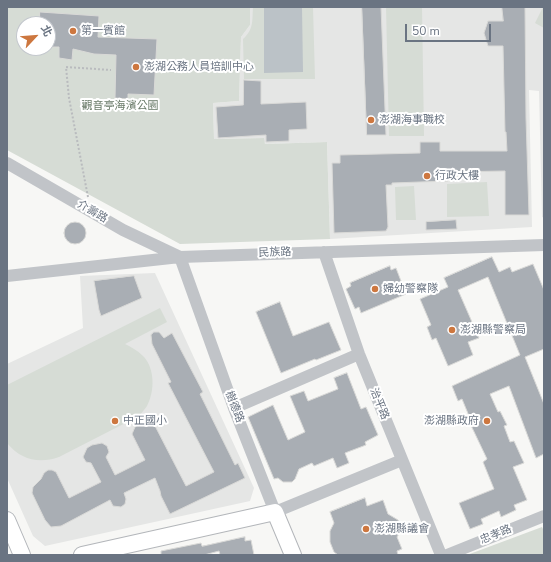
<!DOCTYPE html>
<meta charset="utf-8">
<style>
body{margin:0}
#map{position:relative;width:551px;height:562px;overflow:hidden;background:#f7f7f5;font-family:"Nunito Sans","Noto Sans TC",sans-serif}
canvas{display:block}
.frame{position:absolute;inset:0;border:8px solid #6a7482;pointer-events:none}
.north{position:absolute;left:16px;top:16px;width:40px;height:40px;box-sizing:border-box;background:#fff;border:1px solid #c3c7cd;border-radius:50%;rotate:64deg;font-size:11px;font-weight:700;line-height:16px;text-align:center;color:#6a7482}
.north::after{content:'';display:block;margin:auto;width:14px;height:18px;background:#cd773f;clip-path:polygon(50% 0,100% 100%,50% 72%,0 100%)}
.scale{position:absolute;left:405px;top:24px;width:86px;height:18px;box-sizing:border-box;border:2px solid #6a7482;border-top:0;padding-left:5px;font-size:12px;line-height:14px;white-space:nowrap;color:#6a7482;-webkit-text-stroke:3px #fff;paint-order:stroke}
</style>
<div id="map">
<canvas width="551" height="562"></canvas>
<div class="frame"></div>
<div class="north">北</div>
<div class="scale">50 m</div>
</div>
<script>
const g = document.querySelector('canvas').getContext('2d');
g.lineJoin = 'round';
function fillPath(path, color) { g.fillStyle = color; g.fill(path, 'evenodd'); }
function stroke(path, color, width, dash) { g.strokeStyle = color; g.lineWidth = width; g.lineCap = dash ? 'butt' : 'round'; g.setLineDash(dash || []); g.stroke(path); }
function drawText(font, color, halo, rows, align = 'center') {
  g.font = font + ' "Nunito Sans","Noto Sans TC",sans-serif'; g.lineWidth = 4; g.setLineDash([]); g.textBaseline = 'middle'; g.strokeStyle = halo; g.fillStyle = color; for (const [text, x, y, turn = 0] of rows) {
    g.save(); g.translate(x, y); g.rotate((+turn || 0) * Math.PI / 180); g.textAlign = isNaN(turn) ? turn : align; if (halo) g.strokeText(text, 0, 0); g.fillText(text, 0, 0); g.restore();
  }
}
fillPath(new Path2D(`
 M250,7H544V218L542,217L539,91L529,90L532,227L330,239L327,142L265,144L263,138L214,139L213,103L239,101L241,37L250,25Z
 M155,273L254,488L250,501L45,546L33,536L7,478V364L83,328L80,276Z`), '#e5e6e5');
fillPath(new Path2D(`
 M7,7H250V25L241,37L239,101L213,103L214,139L264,138L265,144L327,142L330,239L180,244L7,150ZM24,24H48V48H24Z
 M253,7H313L315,79H244L243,39C254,29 252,21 253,7Z
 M386,7H422L424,136H389Z
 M543,7L544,8V28L535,23Z
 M487,182L489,216L447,217V184Z
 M414,186L416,220H396L395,187Z
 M160,308L167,322L125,344C131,347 137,350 143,356C155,368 155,391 147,406C145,409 142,412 139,416L59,457C39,464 21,460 7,443V385Z
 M542,527L544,531V555H467Z`), '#d6dcd5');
fillPath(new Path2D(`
 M264,7H302L303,72L264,73Z`), '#bbc2c7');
const building = new Path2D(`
 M362,7H381L386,135H367Z
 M502,7H525L526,118L529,215H505V171L448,172V181L392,183V185H386L388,227L386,231L334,233L332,163H340V155L420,153V142H440V151H507L506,132H505L503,46H488L484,33L488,21H503Z
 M40,12L99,16L98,37L157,39L154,95L128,94V99L115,98L116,55L94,54L73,49L72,60L59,58V47H48V24H40Z
 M244,80L261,81V104L306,102L307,129L289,130V141L266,142V135L218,138L216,107L243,105Z
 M456,220L457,229L426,230V222Z
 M64 233a11 11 0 1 1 22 0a11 11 0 1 1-22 0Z
 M492,257L499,272L510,267L512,272L533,264L544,290V349L525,357L544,404V454L536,458L509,386L490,394L498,412L500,411L507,425L504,426L510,442L514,441L524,463L513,467L527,500L514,505L516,510L501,517L499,511L481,519L483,524L470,529L459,503L494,489L483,462L487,459L467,417L469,416L462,399L458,401L452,386L520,355L488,277L458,290L479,338L468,342L473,355L448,366L436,338L432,340L427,327L431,325L420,299L448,287L444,278Z
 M390,266L391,270L396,268L406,294L361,313L359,307L355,309L346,289L351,286L350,283Z
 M134,276L142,298L101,316L99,310L94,281Z
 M280,302L293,336L329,322L341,350L316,360L315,359L281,373L256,312Z
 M154,332H159L164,338L172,333L203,392L200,394L235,465L238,463L245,478L170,514L161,496L160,491L155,478L124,493L126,499L125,504L121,507L113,506L110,500L61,526L51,527L45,520L32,493L33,487L41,479L44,473L48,470H52L56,472L69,498L101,482L91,463L86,462L83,457L87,448L92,445L102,443L107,446L109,452L106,457L115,475L145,460L132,434L135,427L140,423L153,422L186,486L214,472L168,383L171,382L152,344L151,335Z
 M347,373L361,409L366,407L378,435L365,442L366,445L345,453L349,463L337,468L333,458L314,466L312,463L299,469L295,479L292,482H283L278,478L274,479L248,417L273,405L288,440L305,432L290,396L304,391L308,401L338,389L334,378Z
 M365,498L367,506L383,500L388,514L398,520L401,526L400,532L397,537L402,549L397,551L398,555H338L334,552L330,542V531L334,523L330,512Z
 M245,537V541L251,540L254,555H220L219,551L204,555H161V551L201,543L202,546Z`);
fillPath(building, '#a9aeb4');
stroke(building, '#d9d9d7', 1);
const major = new Path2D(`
 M7,520L22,555
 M82,555L275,512L293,555`);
stroke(major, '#b3b6ba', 18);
stroke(new Path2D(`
 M88,197L69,98L66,67L111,70`), '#b9bbbe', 2, [2, 2]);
stroke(new Path2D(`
 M7,163L123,230L180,257L234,408L275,512L402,460
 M324,252L359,354L441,555
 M7,276L180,257L544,245
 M234,408L359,354
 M447,555L544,516`), '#c1c4c8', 12);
stroke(major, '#fff', 16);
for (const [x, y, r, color] of [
 [73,31,4,"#cd773f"],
 [136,67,4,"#cd773f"],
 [371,120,4,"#cd773f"],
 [427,176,4,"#cd773f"],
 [375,289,4,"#cd773f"],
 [452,330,4,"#cd773f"],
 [115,421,4,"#cd773f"],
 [487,421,4,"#cd773f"],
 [366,529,4,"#cd773f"]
]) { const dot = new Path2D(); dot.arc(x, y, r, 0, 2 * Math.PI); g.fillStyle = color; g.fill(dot); stroke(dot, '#fff', 1.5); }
drawText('11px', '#6a7482', '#fff', [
 ["第一賓館",81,31],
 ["澎湖公務人員培訓中心",144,67],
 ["澎湖海事職校",379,120],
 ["行政大樓",435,176],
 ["婦幼警察隊",383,289],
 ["澎湖縣警察局",460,330],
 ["中正國小",123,421],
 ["澎湖縣政府",479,421,"right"],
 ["澎湖縣議會",374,529]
], 'left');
drawText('11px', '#697a68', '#fff', [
 ["觀音亭海濱公園",120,106]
]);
drawText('11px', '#6a7482', '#fff', [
 ["介壽路",92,212,30],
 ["民族路",275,253,-2],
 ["治平路",379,404,68],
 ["樹德路",234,407,69],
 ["忠孝路",496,535,-22]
]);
</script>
